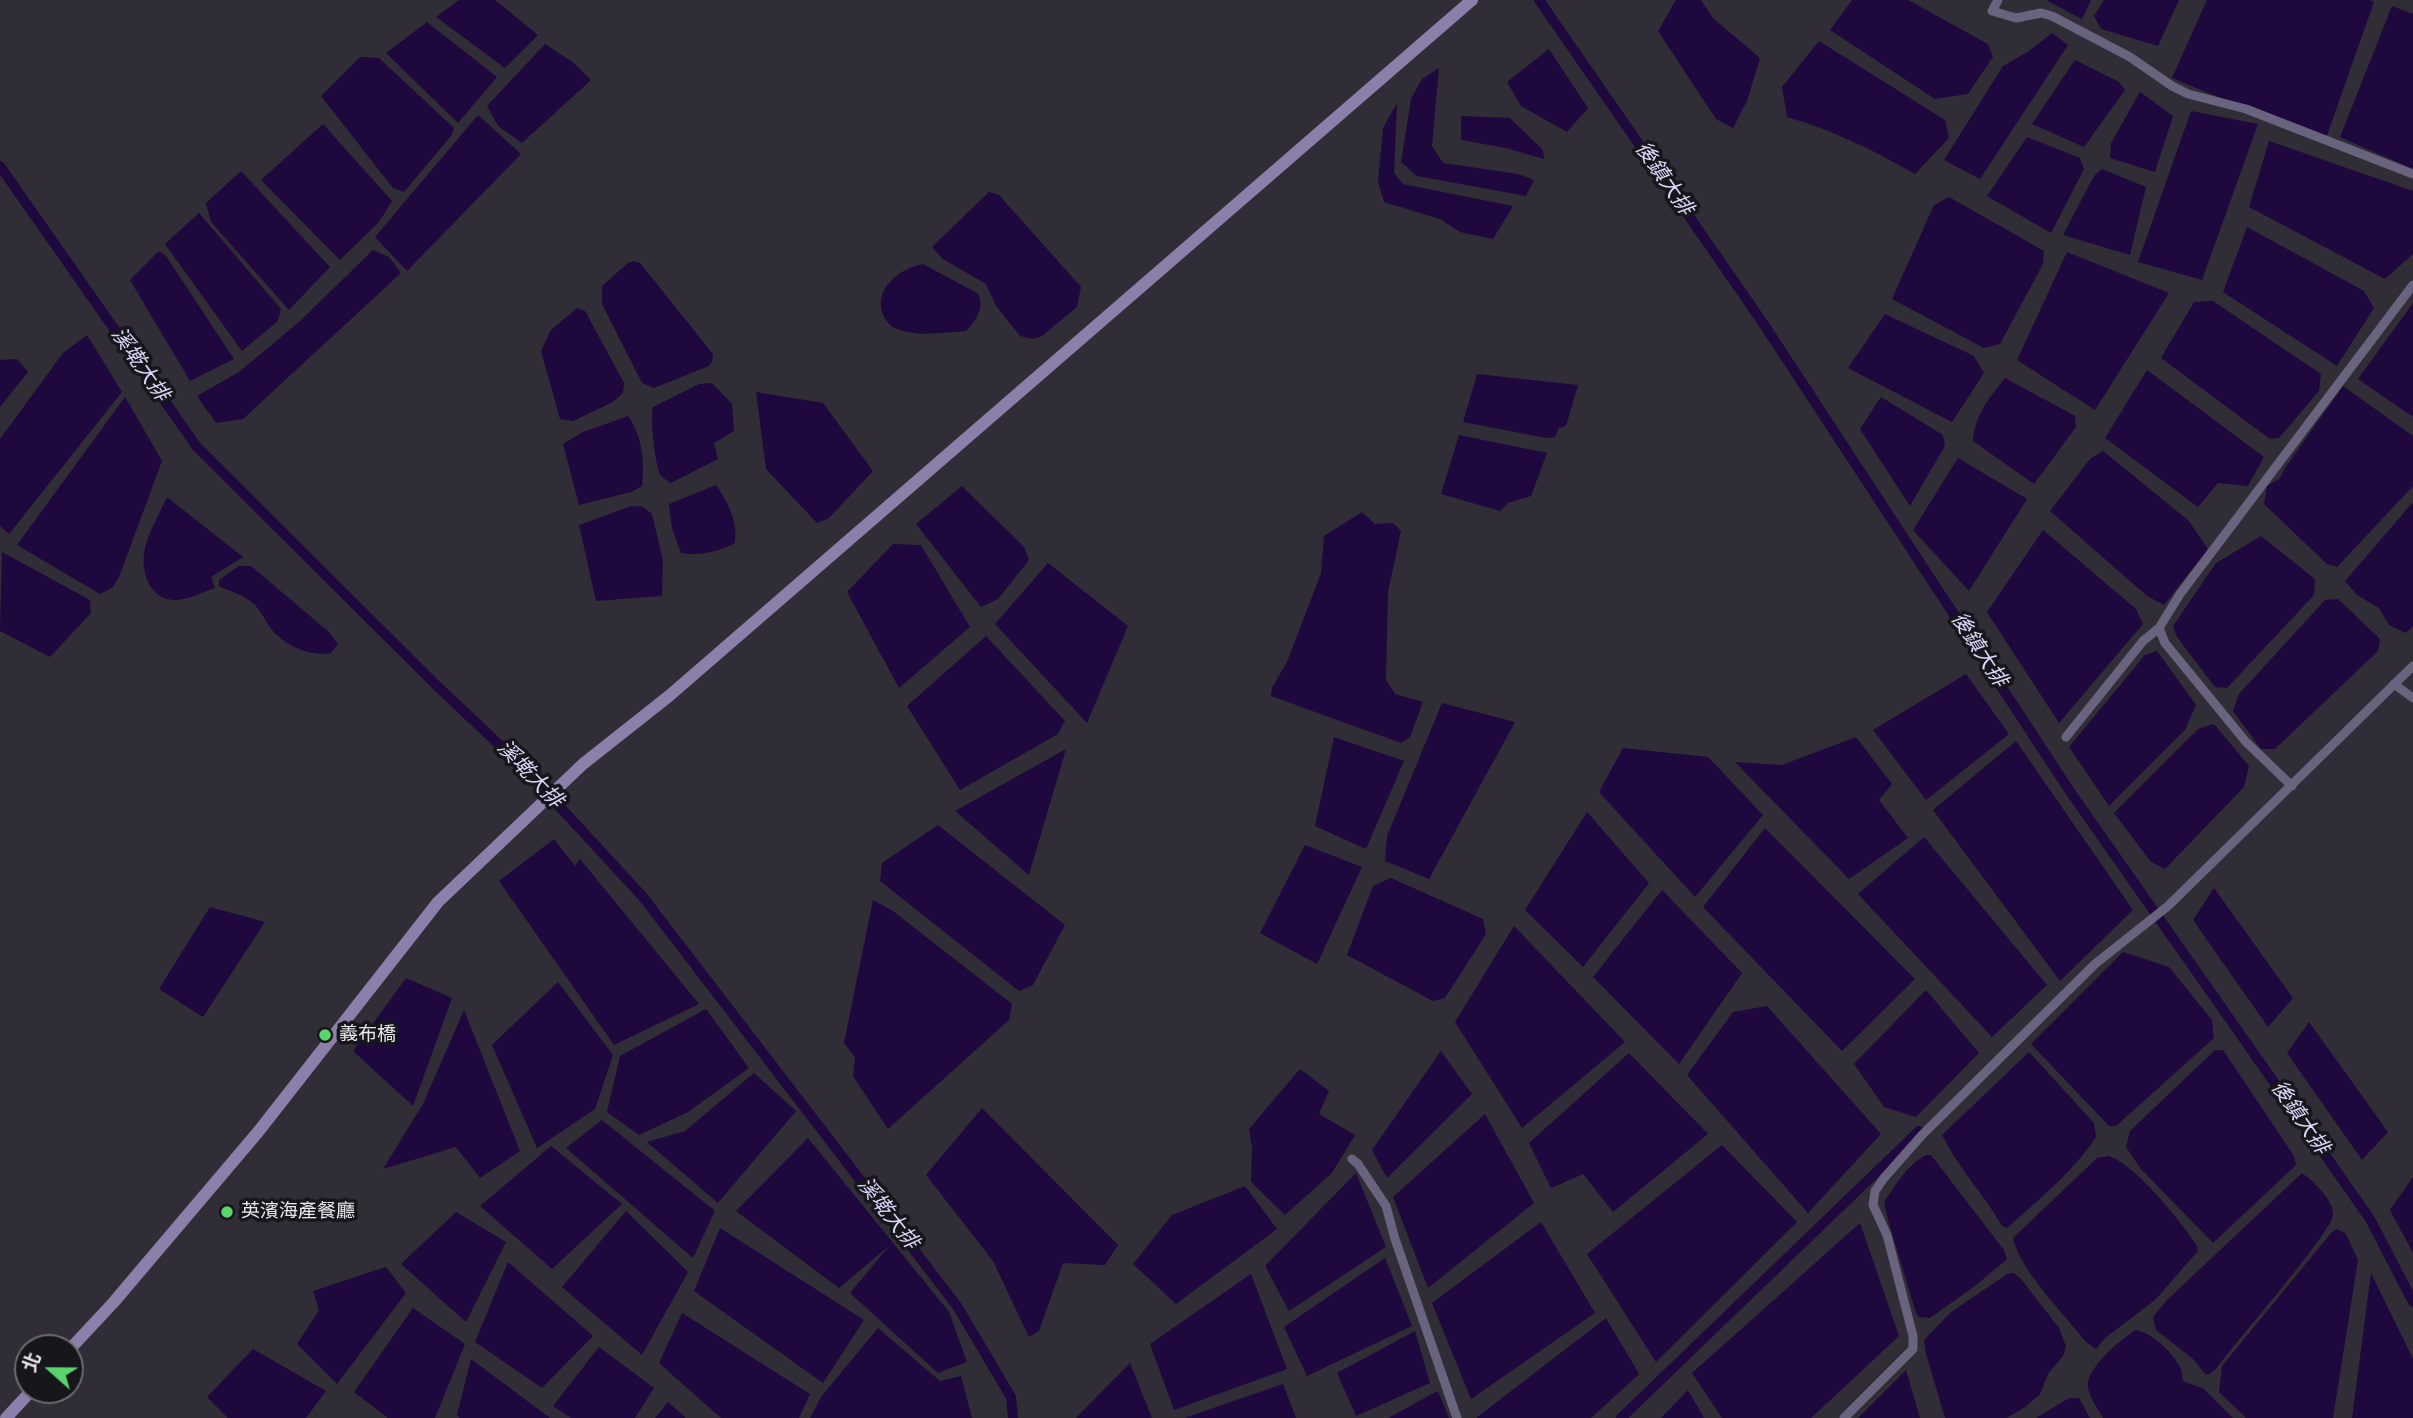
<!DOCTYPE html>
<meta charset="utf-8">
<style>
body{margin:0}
#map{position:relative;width:2413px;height:1418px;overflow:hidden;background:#302d37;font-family:"Titillium Web","Noto Sans TC",sans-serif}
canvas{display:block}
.north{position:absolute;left:14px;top:1334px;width:70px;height:70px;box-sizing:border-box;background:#17161b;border:2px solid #6b6a6f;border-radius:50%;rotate:291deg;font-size:19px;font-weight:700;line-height:28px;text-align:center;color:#e9e7ee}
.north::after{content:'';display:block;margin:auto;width:24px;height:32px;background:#5ad56e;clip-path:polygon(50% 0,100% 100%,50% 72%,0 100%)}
</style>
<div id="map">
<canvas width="2413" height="1418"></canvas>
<div class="north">北</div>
</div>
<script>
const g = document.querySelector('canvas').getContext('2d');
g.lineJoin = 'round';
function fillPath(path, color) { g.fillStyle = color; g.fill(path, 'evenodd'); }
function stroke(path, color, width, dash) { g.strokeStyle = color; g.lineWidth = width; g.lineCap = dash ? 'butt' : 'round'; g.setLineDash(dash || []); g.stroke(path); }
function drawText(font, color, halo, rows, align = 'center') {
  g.font = font + ' "Titillium Web","Noto Sans TC",sans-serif'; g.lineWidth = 7; g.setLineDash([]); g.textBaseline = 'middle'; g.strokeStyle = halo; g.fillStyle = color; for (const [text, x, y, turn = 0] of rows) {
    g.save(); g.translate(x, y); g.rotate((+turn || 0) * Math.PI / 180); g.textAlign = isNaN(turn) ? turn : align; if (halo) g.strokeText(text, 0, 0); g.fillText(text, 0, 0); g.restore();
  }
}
fillPath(new Path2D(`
 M459,0H495L538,35L505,68L436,17Z
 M1676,0H1701L1713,18L1760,58L1747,101L1733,128L1716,119L1658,31Z
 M1852,0H1908L1988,44L1993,57L1968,94L1935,99L1830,30Z
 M2046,0H2091L2082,19Z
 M2104,0H2179L2158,46L2101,29L2094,16Z
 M2207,0H2369L2374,2L2325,141L2172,78Z
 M2392,6L2413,14V169L2340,137Z
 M427,22L497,77L458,123L386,53Z
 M2052,33L2068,45L1980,179L1944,160L2003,66L2029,51Z
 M1819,41L1945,120L1949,138L1915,174C1873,150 1833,130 1787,117L1782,87Z
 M545,44L574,63L591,80L522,143L498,126L487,106Z
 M1549,49L1588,108L1567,132L1521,106L1507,82Z
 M360,57L379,58L454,128L451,136L404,192L393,188L321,96Z
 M2075,60L2119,82L2125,90L2084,147L2032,124Z
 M1439,68L1432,146L1443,163L1518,174L1534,180L1526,196L1417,176L1401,162L1411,99L1422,79Z
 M2140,92L2173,116L2155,172L2110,158L2111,143Z
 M1397,103L1394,173L1403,184L1513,206L1493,239L1460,232L1440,219L1384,202L1378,182L1383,128Z
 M2191,111L2258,124L2202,280L2138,262Z
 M478,115L521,154L407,271L375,237Z
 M1461,116L1510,118L1543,150L1544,159L1506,148L1461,140Z
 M323,124L392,201L379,222L340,260L261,180Z
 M2027,137L2080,158L2084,169L2051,233L1987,196Z
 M2269,141L2413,191V254L2385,279L2249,207Z
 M2102,169L2146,187L2130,255L2063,235L2094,176Z
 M241,171L330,267L289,310L211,222L206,203Z
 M989,192L999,195L1081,287L1077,307L1042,336L1034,339L1020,336L996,306L986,284L943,259L932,247Z
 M1949,197L2044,251L2043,264L2000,344L1984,348L1892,299L1934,205Z
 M199,213L281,309L278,321L242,351L165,244Z
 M2247,227L2364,291L2374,308L2337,366L2223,292Z
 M373,250L389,257L401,273L243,419L216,423L197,396L239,372L299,322Z
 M159,251L166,256L234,359L190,381L130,280Z
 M2067,252L2169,293L2095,410L2017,360Z
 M634,261L640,263L713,354L712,362L709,366L654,388L642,383L602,304V286L628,263Z
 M923,264L977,293C986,305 976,321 966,331C944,332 917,338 895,328C889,326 884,318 882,312C875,287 901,268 923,264Z
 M2213,301L2321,374L2319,391L2279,438L2270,439L2161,358L2194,302Z
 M2413,303V417L2358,379Z
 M577,308L585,311L624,383L623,393L613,402L573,421L560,419L541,351L551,330Z
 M1885,314L1974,356L1984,373L1952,422L1848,368Z
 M87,335L122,392L9,534L0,526V439L63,353Z
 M17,359L28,372L0,407V360Z
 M2147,370L2264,457L2248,486L2218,483L2198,507L2105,438Z
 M1477,374L1578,385L1566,426L1559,428L1555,437L1546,438L1463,422Z
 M2005,378L2075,416L2076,427L2034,484L1973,441C1975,415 1989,398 2005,378Z
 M712,383L732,404L734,431L714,443L718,459L671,483C669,482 662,477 661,476C655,467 650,417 653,407L699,384Z
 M2343,386L2413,436V486L2337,567L2327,564L2264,504L2267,486L2279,479L2285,468Z
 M756,392L823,403L873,471L829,518L817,523L766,469Z
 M125,397L162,461L119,577L112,588L100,594L17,545Z
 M1881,397L1943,435L1945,446L1910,506L1860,429Z
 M628,416C642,434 645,464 642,486L631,492L579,505L563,444L583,432Z
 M1459,435L1547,453L1531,496L1508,503L1500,511L1441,494Z
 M2103,451L2189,521L2208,549L2164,605L2147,596L2050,511L2090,459Z
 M1958,458L2027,499L1969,591L1913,530Z
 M716,485C728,503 738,521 735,543C719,552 699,556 681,553L672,528L669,504Z
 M962,486L1024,547L1029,560L998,599L981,607L916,524Z
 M167,497L243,557L211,577L215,588C203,592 185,601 173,600C148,598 140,569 145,548C149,531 160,513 167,497Z
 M2413,502V626L2406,633L2389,625L2379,608L2357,595L2345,581Z
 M631,506L643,507L652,514L663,560L662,596L596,601L579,525Z
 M1362,512L1375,524L1393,523L1401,531L1388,592L1386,680L1395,694L1423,702L1410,737L1401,743L1271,696L1272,688L1287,662L1321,573L1324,536Z
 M2043,530L2136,609L2143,624L2059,723L1987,612Z
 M2261,536L2315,579L2314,595L2227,688L2215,687L2177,637L2173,626L2216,563Z
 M893,544L921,545L970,627L899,688L847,592Z
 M2,552L90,600L91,613L50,657L0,631Z
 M1048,563L1128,626L1087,723L995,624Z
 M239,566H251L329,632L338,644L331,653C310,657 282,645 269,626C263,616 259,607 249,600C240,594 229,591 219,586V580Z
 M2338,599L2380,639L2378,651L2275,749H2261L2233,711L2239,694L2325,600Z
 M986,636L1065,721L1058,734L960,790L907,706Z
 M2157,651L2196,705L2185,730L2109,806L2069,747L2145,655Z
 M1966,674L2009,734L1926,800L1873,730Z
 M1442,703L1515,722L1429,879L1385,861L1387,836Z
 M2214,724L2249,766L2244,787L2165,869L2151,862L2114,813L2198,729Z
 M1334,737L1404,761L1366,849L1315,826Z
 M1856,737L1892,784L1879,800L1908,838L1849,879L1735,762L1782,765Z
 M2016,741L2133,910L2060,981L1933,810Z
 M1623,748L1708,757L1763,815L1695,897L1599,792Z
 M1066,749L1029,875L955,811Z
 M1587,812L1649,883L1583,967L1525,910Z
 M938,825L1065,925L1033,985L1019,991L880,881L882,863Z
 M1765,828L1915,979L1842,1051L1703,907Z
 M1924,837L2047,985L1992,1037L1858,894Z
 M554,839L575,866L580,859L699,1004L614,1045L499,881Z
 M1305,845L1362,867L1317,964L1260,933Z
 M1391,878L1483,919L1486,934L1445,998L1433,1001L1347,955L1373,886Z
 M2214,888L2293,998L2268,1027L2193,920Z
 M1662,890L1742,973L1679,1064L1593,977Z
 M873,900L893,911L1012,1004L1009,1020L888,1129L853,1076L855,1057L844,1043Z
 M210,907L265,922L203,1017L159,989Z
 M1514,926L1625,1042L1522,1128L1455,1022Z
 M2123,952L2169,967L2212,1020L2214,1038L2116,1126H2109L2031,1044Z
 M406,978L452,998L413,1106L353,1051Z
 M558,982L613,1055L595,1109L537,1148L492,1045Z
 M1926,990L1979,1053L1916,1117L1884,1107L1854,1064Z
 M1767,1006L1881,1134L1808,1213L1687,1075L1733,1012Z
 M706,1009L749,1068L688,1112L639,1135L607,1112L620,1056Z
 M464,1010L520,1151L480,1178L456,1147L383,1169L423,1104Z
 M2309,1022L2388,1132L2362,1160L2287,1053Z
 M2215,1050H2223L2294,1156L2296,1165L2213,1243L2141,1169L2126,1147L2130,1131Z
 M1441,1051L1472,1094L1387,1178L1372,1150Z
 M2029,1052L2094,1123L2096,1137C2073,1172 2038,1200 2007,1228L2002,1226C1984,1194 1958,1168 1942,1135Z
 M1629,1053L1708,1134L1613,1212L1583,1174L1551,1188L1529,1143Z
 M1300,1069L1329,1091L1319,1114L1355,1135L1332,1173L1285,1215L1251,1182L1252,1147L1249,1129Z
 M754,1073L796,1111L718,1203L647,1142L685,1131Z
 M982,1108L1118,1245L1105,1265L1063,1263L1039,1331L1029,1337L993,1261L926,1175Z
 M1485,1114L1534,1203L1428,1288L1393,1197Z
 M602,1120L715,1211L693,1258L566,1148Z
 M808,1138L949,1312L967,1362L938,1373L850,1293L889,1246L839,1288L736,1211Z
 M1722,1145L1797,1222L1656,1362L1587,1254Z
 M551,1146L622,1204L552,1269L480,1206Z
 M1926,1155H1931L2004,1250L2007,1259L1975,1286L1930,1318L1919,1317L1916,1313L1888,1220L1884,1202C1896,1185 1907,1165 1926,1155Z
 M2109,1156C2137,1166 2178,1219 2196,1244L2198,1251L2155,1300L2105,1338L2096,1349L2086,1342C2066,1316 2019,1269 2013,1238L2097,1158Z
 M1356,1173L1386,1247L1289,1311L1265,1266Z
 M2302,1173C2313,1181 2334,1200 2333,1215C2332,1232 2233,1345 2216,1369L2210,1374L2206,1375L2193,1359L2156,1330L2153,1317L2166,1301Z
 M2413,1177V1253L2390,1210Z
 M1245,1186L1277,1229L1176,1304L1133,1264L1172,1215Z
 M626,1211L688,1272L642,1355L562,1287Z
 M456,1212L506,1242L466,1322L401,1264Z
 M1541,1222L1595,1313L1471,1399L1432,1303Z
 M1860,1223L1899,1336L1811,1418H1722L1692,1373Z
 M720,1228L864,1320L823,1383L694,1291Z
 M2337,1229L2346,1234L2358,1260L2333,1418H2246L2219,1392L2222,1366L2331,1233Z
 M1385,1258L1412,1326L1307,1376L1284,1327Z
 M508,1262L593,1336L542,1388L475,1342Z
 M386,1267L406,1293L337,1384L297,1344L319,1310L313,1291Z
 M2009,1273H2014L2021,1279L2059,1328L2066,1346L2063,1356L2048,1374L2040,1394L2025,1407L2007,1418H1945L1926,1354L1924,1340L1951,1312Z
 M2371,1273L2413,1359V1418H2352Z
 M1251,1274L1287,1369L1174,1410L1150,1344Z
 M413,1308L465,1344L435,1418H388L354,1392Z
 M682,1313L810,1394L799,1418H721L659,1363Z
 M1606,1318L1639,1374L1591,1418H1476Z
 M878,1328L940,1381L961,1376L972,1418H810L821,1397Z
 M2136,1330C2152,1333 2170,1350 2179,1365C2182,1369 2182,1376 2183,1381L2204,1389L2233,1418H2103C2098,1409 2090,1398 2088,1388C2084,1370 2122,1338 2136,1330Z
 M1415,1331L1430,1383L1356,1416L1337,1373Z
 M599,1347L654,1388L635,1418H571L553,1406Z
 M253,1349L326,1391L306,1418H228L207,1397Z
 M471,1359L550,1418H460L457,1415Z
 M1130,1363L1152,1418H1076Z
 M1906,1370L1920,1418H1858Z
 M1283,1384L1296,1418H1184Z
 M1688,1390L1704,1418H1661Z
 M1438,1391L1449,1418H1388Z
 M2069,1398H2079L2090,1418H2036Z
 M668,1402L686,1418H655Z`), '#1e083d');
stroke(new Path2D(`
 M1539,0L1763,323L2069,790L2370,1219L2413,1302
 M0,166L197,447L435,684L524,768L643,897L957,1306L1011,1397L1013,1418
 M1621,1418L1919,1131`), '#1e083d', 10);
stroke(new Path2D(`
 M1998,0L1992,11L2016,18L2041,13L2052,16L2130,57L2172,86L2188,94L2246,109L2413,174
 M2159,628L2165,643L2246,742L2292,786
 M2394,684L2413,698
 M2066,737L2143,641L2159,628L2180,594L2413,285
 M1352,1159L1358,1164L1386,1206L1395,1239L1457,1418
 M1844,1418L1913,1349V1336L1887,1235L1873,1205L1875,1191L1884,1178L1922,1135L2095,964L2168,906L2413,666`), '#6a637e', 9);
stroke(new Path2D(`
 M70,1349L113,1303L258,1132L438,902L583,764L669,696L1472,0
 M6,1418L32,1390`), '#8b80aa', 12);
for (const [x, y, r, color] of [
 [325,1035,7,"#5ad56e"],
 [227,1212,7,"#5ad56e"]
]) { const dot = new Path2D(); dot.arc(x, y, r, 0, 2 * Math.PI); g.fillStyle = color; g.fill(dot); stroke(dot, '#17161b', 2.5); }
drawText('19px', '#e9e7ee', '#17161b', [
 ["義布橋",339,1035],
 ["英濱海產餐廳",241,1212]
], 'left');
drawText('italic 21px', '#ded5f9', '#17161b', [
 ["後鎮大排",1663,179,55],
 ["溪墘大排",139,365,55],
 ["後鎮大排",1978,650,57],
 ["溪墘大排",529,775,46],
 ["後鎮大排",2299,1118,55],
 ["溪墘大排",887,1214,52]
]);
</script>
